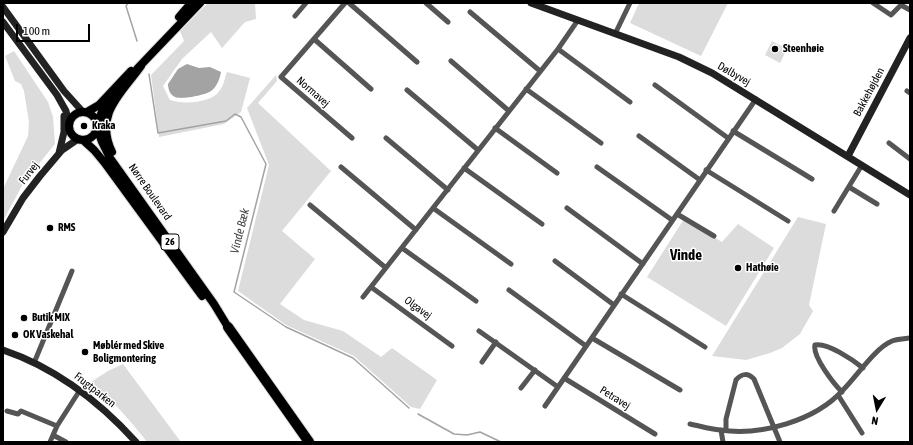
<!DOCTYPE html>
<meta charset="utf-8">
<style>
body{margin:0}
#map{position:relative;width:913px;height:445px;overflow:hidden;background:#fff;font-family:"Asap Condensed",sans-serif}
canvas{display:block}
.frame{position:absolute;inset:0;border:4px solid #000;pointer-events:none}
.north{position:absolute;left:857px;top:389px;width:40px;height:40px;-webkit-text-stroke:3px #fff;paint-order:stroke;rotate:190deg;font-size:11px;font-weight:700;line-height:16px;text-align:center;color:#000}
.north::after{content:'';display:block;margin:auto;width:14px;height:18px;background:#000;clip-path:polygon(50% 0,100% 100%,50% 72%,0 100%)}
.scale{position:absolute;left:16px;top:24px;width:74px;height:18px;box-sizing:border-box;border:2px solid #000;border-top:0;padding-left:5px;font-size:12px;line-height:14px;white-space:nowrap;color:#000;-webkit-text-stroke:3px #fff;paint-order:stroke}
</style>
<div id="map">
<canvas width="913" height="445"></canvas>
<div class="frame"></div>
<div class="north">N</div>
<div class="scale">100 m</div>
</div>
<script>
const g = document.querySelector('canvas').getContext('2d');
g.lineJoin = 'round';
function fillPath(path, color) { g.fillStyle = color; g.fill(path, 'evenodd'); }
function stroke(path, color, width, dash) { g.strokeStyle = color; g.lineWidth = width; g.lineCap = dash ? 'butt' : 'round'; g.setLineDash(dash || []); g.stroke(path); }
function drawText(font, color, halo, rows, align = 'center') {
  g.font = font + ' "Asap Condensed",sans-serif'; g.lineWidth = 3; g.setLineDash([]); g.textBaseline = 'middle'; g.strokeStyle = halo; g.fillStyle = color; for (const [text, x, y, turn = 0] of rows) {
    g.save(); g.translate(x, y); g.rotate((+turn || 0) * Math.PI / 180); g.textAlign = isNaN(turn) ? turn : align; if (halo) g.strokeText(text, 0, 0); g.fillText(text, 0, 0); g.restore();
  }
}
fillPath(new Path2D(`
 M208,3H255L256,19L245,22L222,48L211,32L182,59L163,86L170,100C183,105 213,103 220,90C224,85 225,77 227,72L250,78L241,112L224,124L159,137L151,75L184,41L180,31Z
 M639,3H728L701,56L630,23Z
 M772,41L787,49L780,63L765,55Z
 M14,51L48,102L53,117L55,144L24,182L3,221V189L28,136L29,122L24,91L21,84L15,81L5,56Z
 M276,75L277,81L258,103L331,171L282,231L315,259L280,304L304,320L343,331L381,357L392,348L437,380L420,409L411,407L354,356L286,325L238,291L269,165L247,108Z
 M798,217L826,224L809,305L813,311L800,334L782,348L770,353L746,360L712,356Z
 M684,219L722,242L738,224L774,248L726,326L647,277Z
 M123,364L181,442H147C130,420 112,400 91,382L108,371Z`), '#dcdcdc');
fillPath(new Path2D(`
 M187,64L199,68L210,67L221,72C220,78 217,87 211,91C206,95 181,100 175,97C170,95 168,89 168,84L178,69Z`), '#a3a3a3');
stroke(new Path2D(`
 M128,3L126,6L137,41
 M149,74L158,133L226,121L235,114L241,117L266,164L234,292L286,327L353,358L409,408
 M418,414L454,434L467,435L480,432L501,442`), '#a3a3a3', 1.5);
const primary = new Path2D(`
 M179,17L191,3
 M137,69L200,3
 M69 126a14 14 0 1 1 28 0a14 14 0 1 1-28 0Z
 M87,112L99,105L131,71
 M97,124L103,109L111,96
 M97,128L102,142L110,158L214,304L228,327
 M83,140L94,150L104,162L202,296
 M112,152C94,114 121,94 141,66`);
const highway = new Path2D(`
 M228,327L309,442`);
stroke(primary, '#dbdbdb', 10);
stroke(highway, '#dbdbdb', 12);
stroke(new Path2D(`
 M345,3L281,77L352,138
 M349,3L417,62
 M426,3L448,22
 M873,3L891,15L901,5L910,10
 M470,12L540,71
 M295,16L306,3
 M615,34L630,3
 M314,39L371,89
 M558,49L630,102
 M451,61L509,111
 M655,85L728,138
 M526,89L601,143
 M407,90L478,150
 M907,91L910,93
 M495,128L557,173
 M733,131L812,179
 M639,136L700,180
 M386,138L448,190
 M889,143L910,159
 M341,167L416,230
 M597,167L672,220
 M464,168L542,224
 M706,170L788,221
 M849,187L877,204
 M310,205L386,268
 M433,208L511,264
 M567,208L643,264
 M834,211L862,165
 M677,214L714,236
 M402,248L476,301
 M555,261L614,305
 M371,287L452,346
 M509,290L586,346
 M621,294L705,347
 M363,297L558,49L578,20
 M479,331L558,387
 M592,338L680,390
 M482,362L496,342
 M34,363L72,271
 M564,378L655,434
 M521,388L535,370
 M842,392C834,384 812,356 815,345C827,342 853,360 863,368
 M838,395L862,433
 M545,406L756,99
 M7,411L18,414L21,411L57,426
 M690,424C700,426 710,429 720,430C761,436 815,421 843,390C857,376 875,348 892,341C897,339 904,339 910,338
 M721,430L723,442
 M726,430V419L736,380C742,373 748,373 754,379L780,442
 M53,435L66,442
 M50,442L57,426L80,390`), '#555', 5);
stroke(new Path2D(`
 M531,3L679,57L712,73L910,195
 M3,7L64,91L83,112
 M3,22L57,95L66,111L69,123
 M59,153L64,132V116
 M848,156L910,38
 M3,232L23,198L40,176L62,150L78,139
 M3,350C56,368 99,401 136,442`), '#222', 7);
stroke(primary, '#000', 8);
stroke(highway, '#000', 10);
for (const [x, y, r, color] of [
 [775,49,4,"#000"],
 [84,126,4,"#000"],
 [50,228,4,"#000"],
 [738,268,4,"#000"],
 [24,318,4,"#000"],
 [15,335,4,"#000"],
 [85,352,4,"#000"]
]) { const dot = new Path2D(); dot.arc(x, y, r, 0, 2 * Math.PI); g.fillStyle = color; g.fill(dot); stroke(dot, '#fff', 1.5); }
for (const [x, y, w] of [
 [170,242,18]
]) { const box = new Path2D(); box.roundRect(x - w / 2, y - 8, w, 16, 3); g.fillStyle = '#fff'; g.fill(box); stroke(box, '#000', 1); }
drawText('bold 10px', '#000', null, [
 ["26",170,242]
]);
drawText('bold 11px', '#000', '#fff', [
 ["Steenhøie",783,49],
 ["Kraka",92,126],
 ["RMS",58,228],
 ["Hathøie",746,268],
 ["Butik MIX",32,318],
 ["OK Vaskehal",23,335],
 ["Møblér med Skive",93,346],
 ["Boligmontering",93,359]
], 'left');
drawText('11px', '#000', '#fff', [
 ["Dølbyvej",734,74,30],
 ["Normavej",313,92,41],
 ["Bakkehøjden",869,92,-62],
 ["Furvej",29,173,-52],
 ["Nørre Boulevard",150,192,55],
 ["Olgavej",418,308,36],
 ["Frugtparken",95,390,38],
 ["Petravej",615,398,32]
]);
drawText('italic 12px', '#444', '#fff', [
 ["Vinde Bæk",240,231,-76]
]);
drawText('bold 15px', '#000', '#fff', [
 ["Vinde",686,255]
]);
</script>
